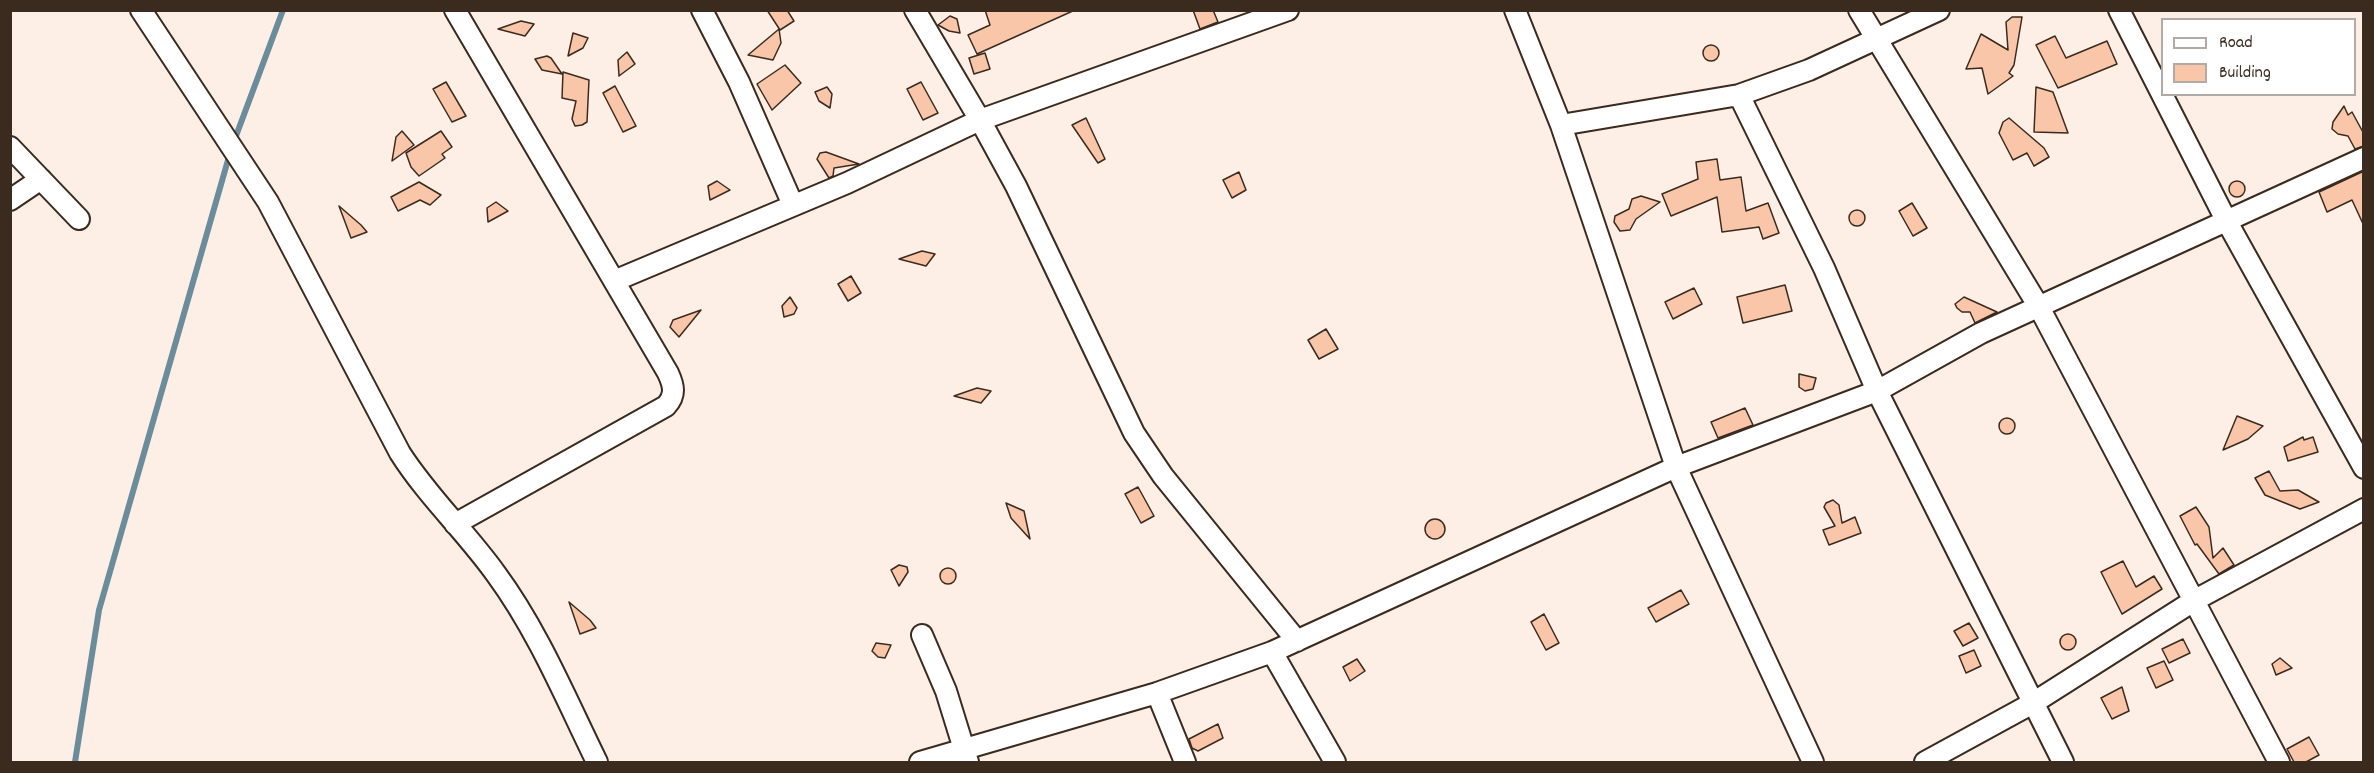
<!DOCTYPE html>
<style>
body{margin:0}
#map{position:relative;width:2374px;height:773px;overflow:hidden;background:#fdeee6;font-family:Dekko,sans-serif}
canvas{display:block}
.frame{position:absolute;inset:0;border:12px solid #3b2a1e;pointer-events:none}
.legend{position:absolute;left:2161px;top:18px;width:195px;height:78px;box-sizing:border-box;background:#fff;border:2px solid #b1aaa5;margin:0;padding:8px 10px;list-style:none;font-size:18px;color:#3b2a1e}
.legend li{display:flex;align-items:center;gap:12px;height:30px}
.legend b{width:30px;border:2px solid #b1aaa5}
</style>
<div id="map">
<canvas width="2374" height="773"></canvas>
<div class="frame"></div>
<ul class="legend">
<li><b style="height:8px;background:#fff"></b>Road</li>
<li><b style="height:16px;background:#f9c6aa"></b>Building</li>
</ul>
</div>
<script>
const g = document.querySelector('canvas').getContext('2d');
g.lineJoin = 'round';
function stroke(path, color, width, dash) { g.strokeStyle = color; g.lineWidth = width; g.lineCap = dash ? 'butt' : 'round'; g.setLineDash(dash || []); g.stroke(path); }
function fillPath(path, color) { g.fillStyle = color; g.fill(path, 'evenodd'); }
stroke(new Path2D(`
 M233,144L283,10
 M75,762L99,610L230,153`), '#6b8c9a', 6);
const building = new Path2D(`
 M767,10H787L794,21L780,30Z
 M985,10H1075L977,54L968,35L990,25Z
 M1193,10H1213L1218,22L1200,29Z
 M950,16L957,19L960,33L949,31L938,25Z
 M2012,17H2022L2014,65L2009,73L2013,76L1988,94L1982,68L1966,69L1981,34L2008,50L2006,22Z
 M521,21L534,24L525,36L498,29Z
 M779,29L781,43L773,60L748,55Z
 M573,33L588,38L583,48L568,56Z
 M2055,36L2066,58L2107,41L2117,64L2058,88L2036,45Z
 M1703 53a8 8 0 1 1 16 0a8 8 0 1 1-16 0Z
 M627,52L635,64L619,76L618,60Z
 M985,53L990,69L974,74L969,58Z
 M547,56L551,58L562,74L542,70L535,59Z
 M785,65L801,83L772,110L757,84Z
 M563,72L589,80L587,122L582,125L575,126L572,119L576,101L562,98Z
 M446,82L466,116L452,122L433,89Z
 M921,82L938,113L923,120L907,89Z
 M615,86L636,126L623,132L603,93Z
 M827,87L832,94L830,108L819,101L815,92Z
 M2036,87L2053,92L2068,133L2034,132Z
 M2344,106L2348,115L2352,112L2364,134V146L2355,149L2348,136L2338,134L2332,129L2333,122Z
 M1086,118L1105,159L1098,163L1072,125Z
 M2009,118L2044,148L2049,157L2034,166L2027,153L2013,160L1999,133L2003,122Z
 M402,131L414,145L392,161L396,137Z
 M441,131L452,147L442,154L445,158L419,176L411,167L406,153Z
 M826,152L859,164L834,168L833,176L829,178L817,159L820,153Z
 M1717,159L1720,180L1741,177L1746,211L1768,203L1779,233L1763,239L1759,227L1722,232L1717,197L1671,216L1662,194L1698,179L1696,162Z
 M2364,171V226L2352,200L2327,212L2319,192Z
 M1239,172L1246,190L1232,198L1223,180Z
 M717,181L730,190L710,200L708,186Z
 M2229 189a8 8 0 1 1 16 0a8 8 0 1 1-16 0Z
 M419,182L441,195L430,205L420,200L398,211L391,197Z
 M1641,196L1660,202L1636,219L1630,230L1620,231L1614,222L1615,216L1629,209L1632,199Z
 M496,202L508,211L488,222L487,208Z
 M1912,203L1927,228L1913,236L1899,211Z
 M339,206L361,225L367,232L351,238Z
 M1849 218a8 8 0 1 1 16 0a8 8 0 1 1-16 0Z
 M922,251L935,254L926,266L899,259Z
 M851,276L861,293L848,301L838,284Z
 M1785,285L1792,311L1743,323L1737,297Z
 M1694,288L1702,304L1673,319L1665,302Z
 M790,297L797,308L794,314L784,317L782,306Z
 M1964,297L1997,312L1975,323L1970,312H1962L1957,308L1955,304Z
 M701,310L679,337L670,327L673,320Z
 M1326,329L1338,349L1319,359L1308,340Z
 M1799,374L1816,378L1813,389L1805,391L1799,387Z
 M977,388L991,391L981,403L954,396Z
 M1745,408L1753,425L1718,438L1711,422Z
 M2237,416L2263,426L2248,439L2223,450Z
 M1999 426a8 8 0 1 1 16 0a8 8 0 1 1-16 0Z
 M2303,437L2304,440L2313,437L2318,452L2288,461L2284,447Z
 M2269,471L2280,491L2298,490L2319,502L2300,509L2265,495L2255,478Z
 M1138,487L1154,516L1141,523L1125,494Z
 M1833,500L1839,505L1842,523L1855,517L1861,533L1829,545L1823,530L1835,526L1824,507L1826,503Z
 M1006,503L1024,511L1030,539L1011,518Z
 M2196,507L2209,527L2213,558L2223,548L2234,565L2219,574L2197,544L2195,545L2180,516Z
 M1425 529a10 10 0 1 1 20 0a10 10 0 1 1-20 0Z
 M2123,561L2136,587L2154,576L2162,589L2122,614L2101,572Z
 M899,565L907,567L908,572L899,586L891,570Z
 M940 576a8 8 0 1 1 16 0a8 8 0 1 1-16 0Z
 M1681,590L1689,604L1656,622L1648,608Z
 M569,602L590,620L596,628L580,634Z
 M1544,614L1559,643L1546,650L1531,622Z
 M1969,623L1978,638L1963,646L1954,631Z
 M2060 642a8 8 0 1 1 16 0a8 8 0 1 1-16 0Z
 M2183,639L2190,653L2169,663L2162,649Z
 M876,643L891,645L885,658L878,657L872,651Z
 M1974,650L1981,666L1966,673L1959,656Z
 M2280,658L2292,668L2276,675L2272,664Z
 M1357,659L1365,671L1350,681L1343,667Z
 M2164,661L2173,680L2156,688L2147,668Z
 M2122,687L2129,711L2112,719L2101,698Z
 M1218,724L1223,738L1198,751L1192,748L1189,739Z
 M2309,737L2319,755L2306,762H2294L2287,749Z`);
fillPath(building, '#f9c6aa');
stroke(building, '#3b2a1e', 1.5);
const street = new Path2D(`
 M141,10L268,202L400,453C428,497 466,532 496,574C538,631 566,699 597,762
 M455,10L668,373C674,386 676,395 666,406L455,524
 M702,10L739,82L793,205
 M915,10L980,120L1016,186L1134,433L1163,476L1297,641
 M1515,10L1561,125L1676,467L1813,762
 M1859,10L2039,307L2279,762
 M2119,10L2226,220L2364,468
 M1739,95L1824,268L1877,391L2063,762
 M1561,125L1739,95L1809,70L1939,10
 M10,147L79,219
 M10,200L41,179
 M614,281L847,183L980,120L1288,10
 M922,635L946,691L968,762
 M1272,652L1335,762
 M1157,693L1185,762
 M920,762L1157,693L1272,652L1676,467L1877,391L1981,333L2364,158
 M1925,762L2033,703L2195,600L2364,509`);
stroke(street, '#3b2a1e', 24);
stroke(street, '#fff', 20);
</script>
